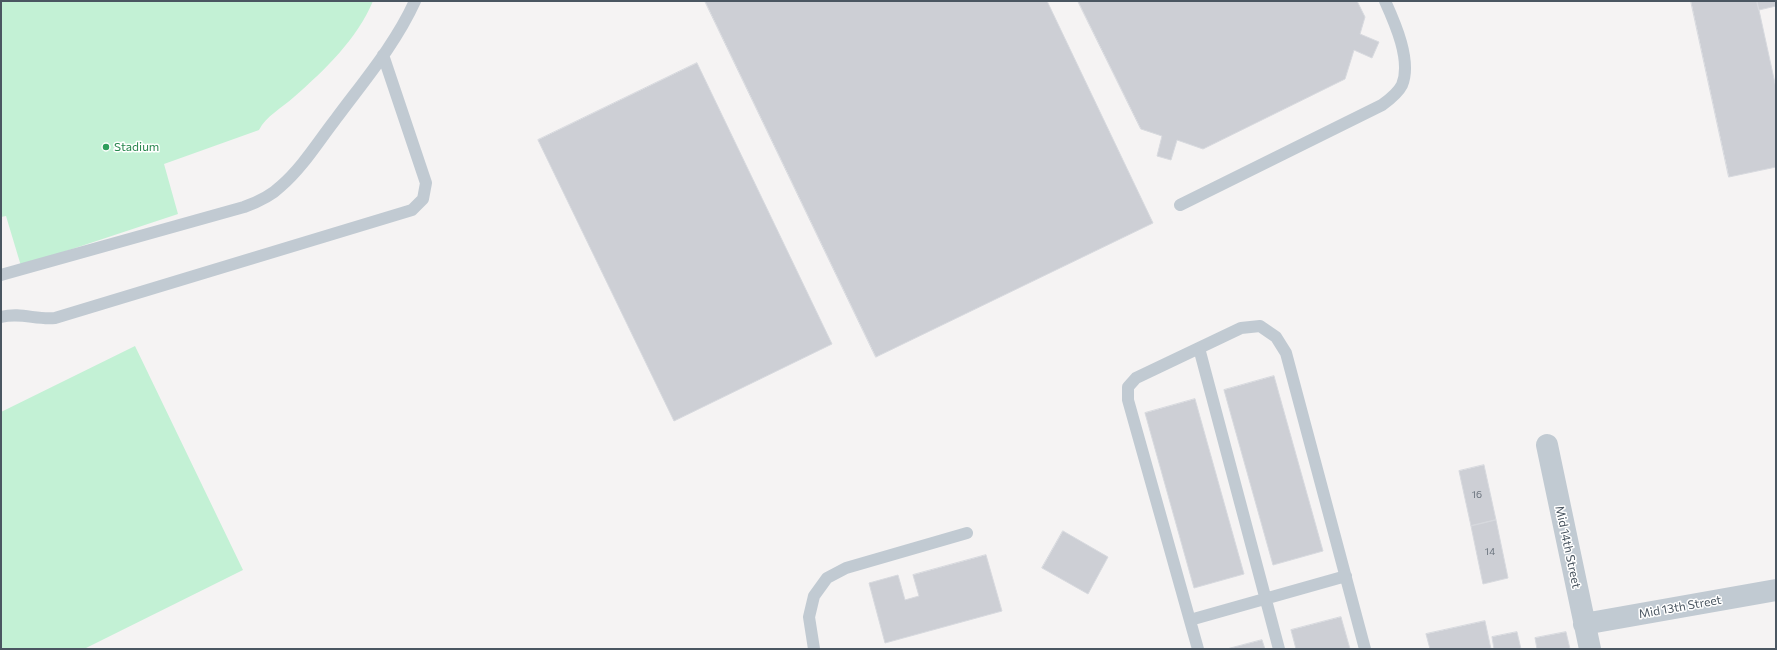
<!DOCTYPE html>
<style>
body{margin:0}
#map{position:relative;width:1777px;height:650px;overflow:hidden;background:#f5f3f3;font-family:Commissioner,sans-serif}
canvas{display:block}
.frame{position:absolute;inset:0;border:2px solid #4a5661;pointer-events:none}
</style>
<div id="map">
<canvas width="1777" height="650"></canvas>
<div class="frame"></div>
</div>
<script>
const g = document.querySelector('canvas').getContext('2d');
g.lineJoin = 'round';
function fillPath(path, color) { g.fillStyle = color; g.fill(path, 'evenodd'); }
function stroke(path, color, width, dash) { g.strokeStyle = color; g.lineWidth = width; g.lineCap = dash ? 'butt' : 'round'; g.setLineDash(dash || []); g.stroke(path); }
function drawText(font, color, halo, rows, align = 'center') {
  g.font = font + ' Commissioner,sans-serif'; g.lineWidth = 3; g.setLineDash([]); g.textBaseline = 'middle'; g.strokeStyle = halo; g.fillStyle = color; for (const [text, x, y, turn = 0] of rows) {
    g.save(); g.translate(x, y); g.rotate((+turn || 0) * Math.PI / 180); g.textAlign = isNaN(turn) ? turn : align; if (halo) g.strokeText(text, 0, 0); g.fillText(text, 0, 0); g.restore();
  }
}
fillPath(new Path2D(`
 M1,1H373C357,39 325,70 294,97C282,108 266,116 259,130L164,164L178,214L21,266L6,216L1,217Z
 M135,346L243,570L84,649H1V412Z`), '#c3f1d5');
const building = new Path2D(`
 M705,1H1047L1153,223L876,357Z
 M1078,1H1357L1365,17L1360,34L1379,42L1372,58L1354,50L1345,79L1203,149L1177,140L1171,160L1157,156L1162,136L1141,129Z
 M1691,1H1757L1776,88V167L1729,177Z
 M1757,1H1776V6L1759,10Z
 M697,63L832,344L674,421L538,140Z
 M1274,376L1323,551L1273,565L1224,390Z
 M1195,399L1244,574L1194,588L1145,413Z
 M1484,465L1496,520L1471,526L1459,471Z
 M1496,520L1508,578L1483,584L1471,526Z
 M1063,531L1108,557L1088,594L1042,568Z
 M986,555L1002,611L885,643L869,583L898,575L905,600L919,596L913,575Z
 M1341,617L1350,649H1296L1291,630Z
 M1485,621L1491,649H1430L1426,634Z
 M1517,632L1521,649H1494L1492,637Z
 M1566,632L1570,649H1537L1535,638Z
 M1262,640L1265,649H1227Z`);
fillPath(building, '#cdcfd5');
stroke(building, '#d7d9de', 1);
stroke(new Path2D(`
 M1180,205L1382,105C1389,100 1398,93 1402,85C1412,61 1395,23 1385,1
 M1,275L244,207C258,202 271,196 281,186C302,168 318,142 335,120C363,82 395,45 415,1
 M1,317C21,312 36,320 55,318L412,210L423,199L426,183L383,55
 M1199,348L1279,649
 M1190,620L1346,576
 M814,649L809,617L814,596L827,578L846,568L967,533
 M1198,649L1128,400V387L1136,378L1241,328L1260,326L1276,337L1286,353L1365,649`), '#c1cad2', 12);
stroke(new Path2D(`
 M1547,445L1590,649
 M1584,624L1776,590`), '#c1cad2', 22);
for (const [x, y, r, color] of [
 [106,147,4,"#2e9e5b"]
]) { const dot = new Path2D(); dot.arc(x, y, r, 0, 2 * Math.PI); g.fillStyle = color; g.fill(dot); stroke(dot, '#fff', 1.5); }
drawText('10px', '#6b747e', null, [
 ["16",1477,495],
 ["14",1490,552]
]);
drawText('12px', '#27864d', '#fff', [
 ["Stadium",114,147]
], 'left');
drawText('12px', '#4a5661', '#fff', [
 ["Mid 14th Street",1568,547,78],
 ["Mid 13th Street",1680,607,-10]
]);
</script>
